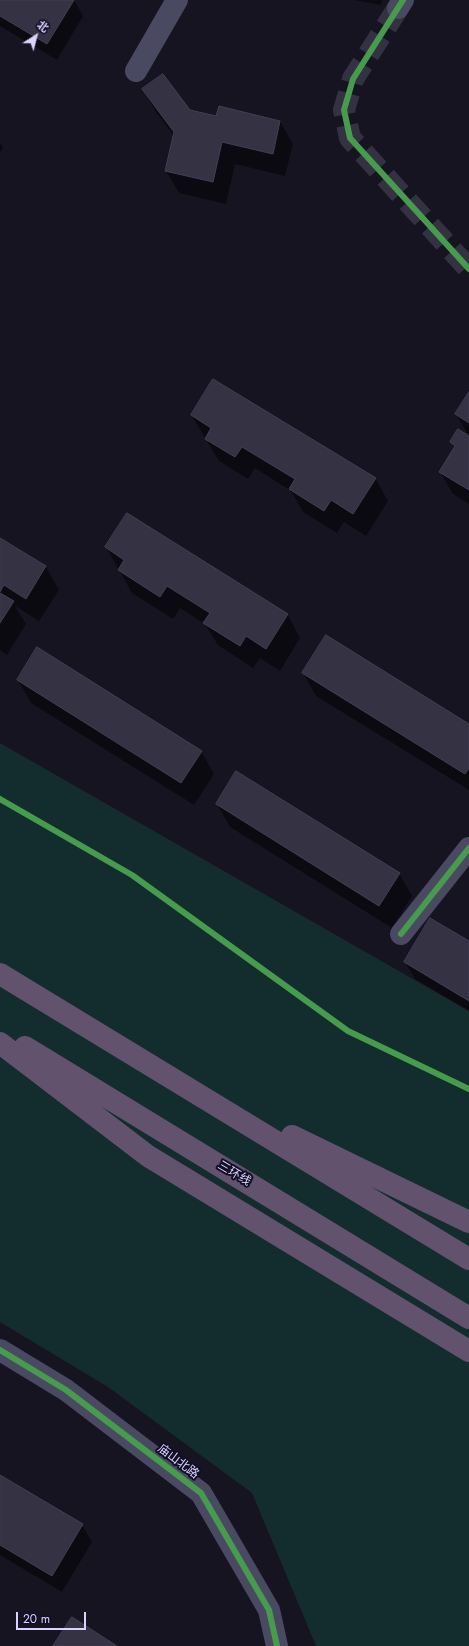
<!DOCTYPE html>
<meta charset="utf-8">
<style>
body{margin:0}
#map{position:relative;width:469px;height:1646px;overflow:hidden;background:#161421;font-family:Jost,"Noto Sans SC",sans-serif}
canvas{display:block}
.north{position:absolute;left:16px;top:16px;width:40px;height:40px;-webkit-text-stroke:3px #130f26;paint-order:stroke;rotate:36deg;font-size:11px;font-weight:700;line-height:16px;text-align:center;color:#d9d4ff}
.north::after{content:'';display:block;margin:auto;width:14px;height:18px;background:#d9d4ff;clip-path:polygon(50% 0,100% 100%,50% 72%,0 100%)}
.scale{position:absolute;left:16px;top:1612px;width:70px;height:18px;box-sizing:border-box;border:2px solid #d9d4ff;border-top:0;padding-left:5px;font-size:12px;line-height:14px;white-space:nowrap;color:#d9d4ff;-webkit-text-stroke:3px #130f26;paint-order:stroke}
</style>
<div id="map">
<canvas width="469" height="1646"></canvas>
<div class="north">北</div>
<div class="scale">20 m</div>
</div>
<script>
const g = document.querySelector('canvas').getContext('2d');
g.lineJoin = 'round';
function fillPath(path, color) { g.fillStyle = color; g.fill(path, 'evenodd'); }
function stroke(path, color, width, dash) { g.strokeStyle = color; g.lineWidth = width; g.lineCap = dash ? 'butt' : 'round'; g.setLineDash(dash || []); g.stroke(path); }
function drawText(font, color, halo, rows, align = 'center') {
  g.font = font + ' Jost,"Noto Sans SC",sans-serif'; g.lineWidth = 4; g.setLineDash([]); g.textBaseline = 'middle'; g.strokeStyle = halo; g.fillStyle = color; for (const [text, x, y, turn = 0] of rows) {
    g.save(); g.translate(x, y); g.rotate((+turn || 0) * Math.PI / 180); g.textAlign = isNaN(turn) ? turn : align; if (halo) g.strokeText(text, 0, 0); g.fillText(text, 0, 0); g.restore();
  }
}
fillPath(new Path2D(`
 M0,743L469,1011V1646H316L252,1493L108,1387L0,1322Z`), '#132c2d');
fillPath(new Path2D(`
 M0,0H74L83,16L57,60L0,26Z
 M354,0H382L381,5Z
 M143,90L189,111L217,118L280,121L293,144L285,176L235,164L226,204L179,193L166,171L174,136L156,112Z
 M0,143L3,148L0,152Z
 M469,394V504L453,494L440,472L455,449L451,442L469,437L456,414Z
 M192,416L375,478L388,501L366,536L344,522L337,533L303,512L291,491L255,468L248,479L219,461Z
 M127,514L288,615L300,638L280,671L260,658L253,668L218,645L205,624L180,608L173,619L132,593L106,547Z
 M0,539L46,567L59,590L39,621L15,606L26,624L7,655L0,650Z
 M303,673L469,725V790L316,696Z
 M18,680L201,751L214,774L194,805L31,703Z
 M217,804L399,873L412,896L392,928L230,827Z
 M469,942V1011L415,979L405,962Z
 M0,1476L82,1525L92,1542L62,1592L0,1555Z`), '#0007');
const building = new Path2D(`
 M0,0H74L47,44L0,16Z
 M163,74L190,110L216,116L219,106L280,121L273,154L222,142L213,182L165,171L174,132L142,89Z
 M213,379L376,478L353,514L331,500L324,511L289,489L295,479L242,447L235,457L205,439L211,428L191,415Z
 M469,392V423L455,414Z
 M458,429L469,436V490L439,472L455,446L450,442Z
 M127,513L288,614L266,649L246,636L240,646L203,623L210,613L167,586L160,597L118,570L124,560L105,547Z
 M0,538L46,566L26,599L4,585L0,592Z
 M0,593L14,601L0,623Z
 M326,635L469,724V768L465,774L302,673Z
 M37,647L202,751L181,783L17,680Z
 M236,771L400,873L379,906L216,804Z
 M430,918L469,941V1001L404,962Z
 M0,1475L83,1524L52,1576L0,1545Z
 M72,1617L117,1646H53Z`);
fillPath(building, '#343243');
stroke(building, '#433f54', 1);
stroke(new Path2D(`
 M398,8L353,79L344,110L350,138L469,269`), '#333142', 22, [22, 11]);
stroke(new Path2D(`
 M398,8L403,0
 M136,71L177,0
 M401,934L469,848
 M0,1350L66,1390L201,1493L269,1610L277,1646`), '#4a4962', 22);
stroke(new Path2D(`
 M0,974L469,1259
 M0,1043L148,1156L469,1351
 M25,1047L469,1318
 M292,1136L469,1222`), '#62526e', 22);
stroke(new Path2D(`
 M403,0L353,79L344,110L350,138L469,269
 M0,799L132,875L348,1031L469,1089
 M401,934L469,848
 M0,1350L66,1390L201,1493L269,1610L277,1646`), '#469c4c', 6);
drawText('12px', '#d9d4ff', '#130f26', [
 ["三环线",234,1174,31],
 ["庙山北路",178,1462,37]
]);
</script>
